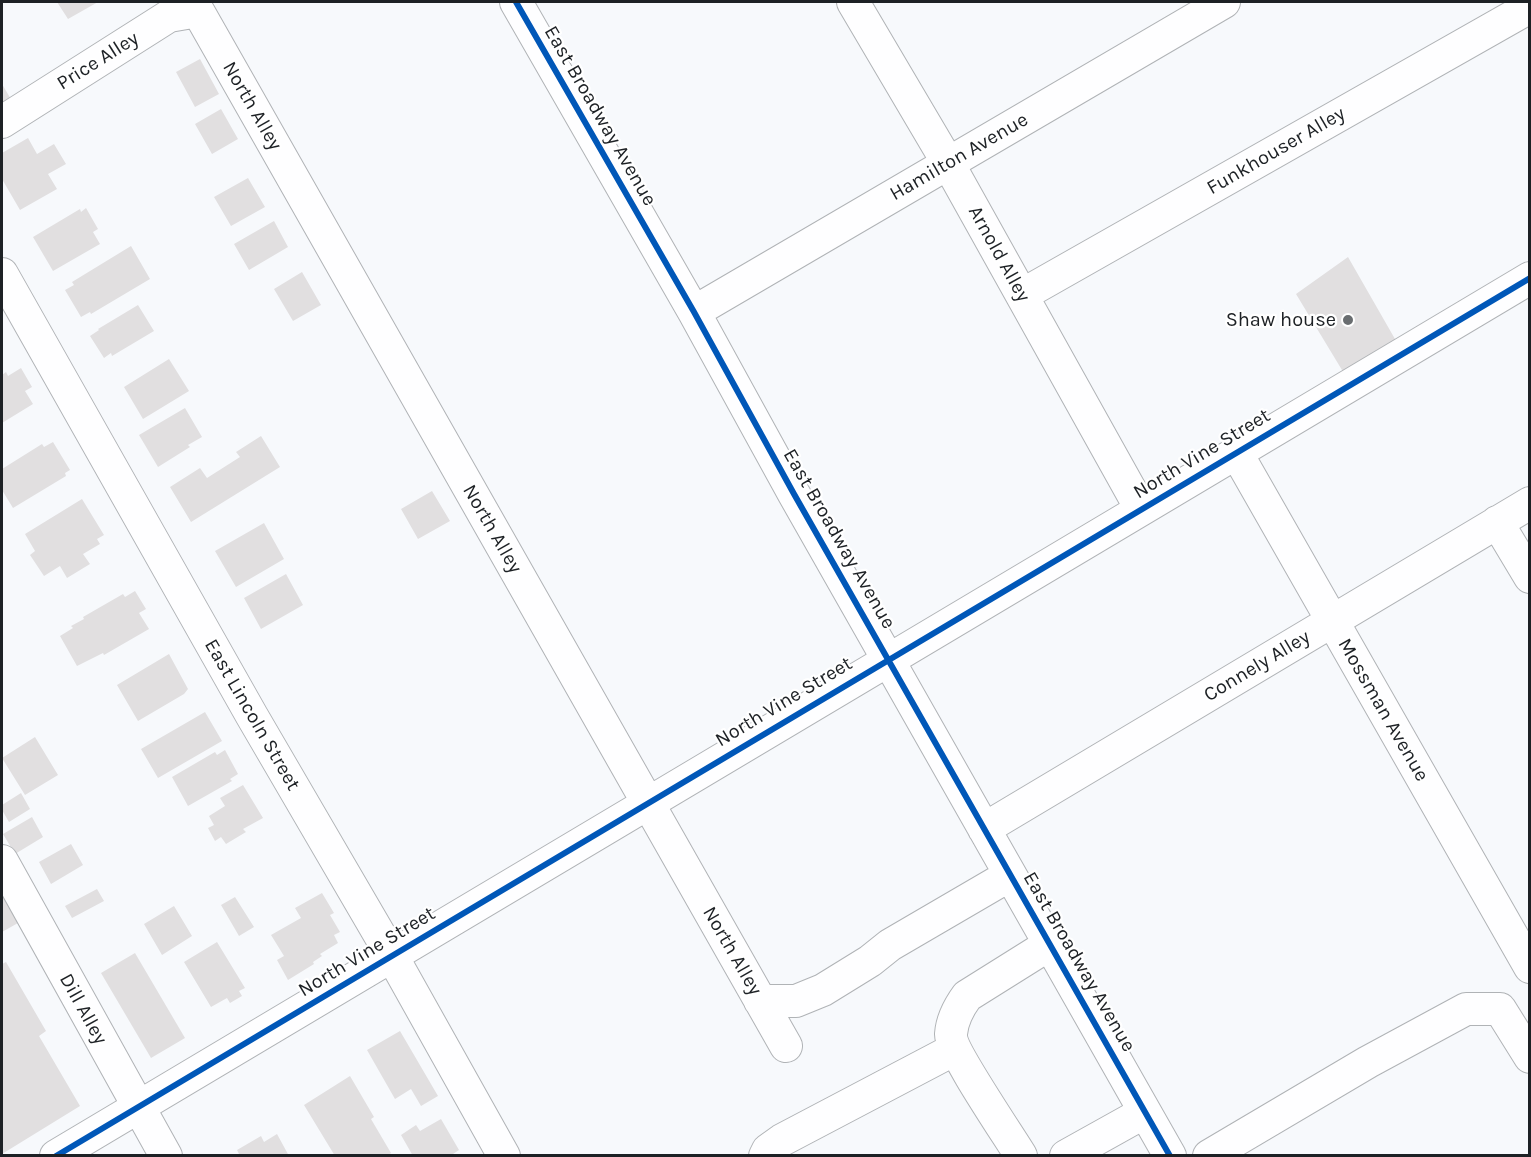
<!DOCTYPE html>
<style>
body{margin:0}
#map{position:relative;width:1531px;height:1157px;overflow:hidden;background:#f7f9fc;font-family:Karla,sans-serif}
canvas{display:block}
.frame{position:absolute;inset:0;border:3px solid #1d2125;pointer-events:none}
</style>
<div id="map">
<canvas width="1531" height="1157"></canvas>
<div class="frame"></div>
</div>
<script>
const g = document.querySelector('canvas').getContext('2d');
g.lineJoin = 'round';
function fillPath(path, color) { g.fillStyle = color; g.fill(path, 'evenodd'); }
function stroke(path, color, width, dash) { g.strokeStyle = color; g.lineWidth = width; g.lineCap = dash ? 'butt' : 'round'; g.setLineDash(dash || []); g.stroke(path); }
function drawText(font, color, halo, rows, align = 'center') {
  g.font = font + ' Karla,sans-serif'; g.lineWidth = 4.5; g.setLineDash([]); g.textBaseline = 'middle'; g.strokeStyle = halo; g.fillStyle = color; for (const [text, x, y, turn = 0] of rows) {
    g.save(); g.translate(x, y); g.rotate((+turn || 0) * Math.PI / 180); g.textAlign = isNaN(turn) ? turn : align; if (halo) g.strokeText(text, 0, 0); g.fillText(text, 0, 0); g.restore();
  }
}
fillPath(new Path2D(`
 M57,2H98L68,19Z
 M200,59L219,94L195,107L176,72Z
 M2,84L12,101L2,107Z
 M221,109L238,139L212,154L195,124Z
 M28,138L37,154L54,144L66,164L48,174L57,189L20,210L2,179V153Z
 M248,178L265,207L231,226L214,197Z
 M86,208L98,229L93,232L100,244L53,271L33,237L80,209L81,212Z
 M274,221L288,247L249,270L234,244Z
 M131,246L150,279L91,314L90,312L81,317L65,290L74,285L72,282Z
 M1348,257L1399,346L1345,375L1296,294Z
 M302,272L321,305L293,321L274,289Z
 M138,305L154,331L112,356L111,353L104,358L90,336L99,330L98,329Z
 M169,359L189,391L143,419L124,387Z
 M21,368L32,387L25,391L33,404L2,423V375L6,372L8,376Z
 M185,408L202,437L188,445L190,447L158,467L139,435Z
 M261,436L280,467L191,522L170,487L200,468L207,478L240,457L236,452Z
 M53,442L70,470L65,473L66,476L13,508L2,490V469L42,444L44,447Z
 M432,491L450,521L418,539L401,509Z
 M82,499L104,535L97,539L100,544L83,554L90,564L67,578L60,566L44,576L30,555L35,551L25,534Z
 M264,523L284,559L236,587L215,551Z
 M286,574L303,605L261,629L244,598Z
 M135,591L146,609L139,613L149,629L104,655L103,653L77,666L60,636L73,628L71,626L84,619L83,617L123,594L125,597Z
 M169,654L188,689L184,694L138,721L117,685Z
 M205,712L222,741L158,778L141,749Z
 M35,737L58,775L25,795L2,758Z
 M225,750L238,774L230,779L232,781L188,806L172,777L215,752L217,755Z
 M243,785L263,818L243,829L246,832L226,844L221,837L215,841L208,828L214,825L209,816L225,806L220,798Z
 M21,793L30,809L9,822L2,810V805Z
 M32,817L43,837L15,854L3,834Z
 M71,844L83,865L51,884L39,862Z
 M97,889L104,901L72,918L65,906Z
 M322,893L334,913L330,915L340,932L334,935L338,943L320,954L322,956L313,962L314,964L288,980L277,960L284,956L271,935L301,918L295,908Z
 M2,894L18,923L2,932Z
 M235,897L254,927L239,936L221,905Z
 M174,906L192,936L162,955L144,924Z
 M217,942L245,988L239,991L242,996L230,1003L227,998L211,1007L184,962Z
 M135,953L185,1038L151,1058L101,973Z
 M6,962L46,1031L39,1036L80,1106L2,1154V964Z
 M400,1031L438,1096L421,1106L411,1089L395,1099L367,1050Z
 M350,1076L374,1117L371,1119L391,1153L387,1156H335L304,1105Z
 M441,1119L459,1150L450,1156H413L401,1135L416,1125L420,1131Z
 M277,1134L289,1156H240L237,1150L261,1136L264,1142Z`), '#e1dfe0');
const minor = new Path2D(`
 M516,2L694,312L794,494L1170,1156
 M853,2L948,163L1141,509
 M2,122L169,16L198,11L786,1046
 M2,274L252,716L392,956L504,1156
 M1022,295L1530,7
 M694,312L1224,2
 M1236,452L1530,967
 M1497,522L1530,577
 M984,829L1530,503
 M2,861L166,1156
 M760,1001H796L823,990L870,961L890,945L1010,875
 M56,1156L1530,278
 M765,1156L768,1150L782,1140L955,1049
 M1021,1156C1009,1136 950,1050 951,1034C952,1020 959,1007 967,996L1050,944
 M1066,1156L1145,1112
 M1209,1156L1368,1062L1466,1009H1500L1530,1057`);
stroke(minor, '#b0b3b6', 34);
stroke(minor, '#fefeff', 32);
stroke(new Path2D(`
 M516,2L694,312L794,494L1170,1156
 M56,1156L1530,278`), '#0057b8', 6);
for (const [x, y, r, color] of [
 [1348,320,6,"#696d70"]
]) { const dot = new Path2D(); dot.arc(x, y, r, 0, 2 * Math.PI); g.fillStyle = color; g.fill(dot); stroke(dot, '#fff', 2); }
drawText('20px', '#1d2125', '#fff', [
 ["Price Alley",98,61,-32],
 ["North Alley",252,106,60],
 ["East Broadway Avenue",600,116,60],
 ["Funkhouser Alley",1276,151,-30],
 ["Hamilton Avenue",959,157,-30],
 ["Arnold Alley",999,254,61],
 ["North Vine Street",1202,454,-31],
 ["North Alley",492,529,60],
 ["East Broadway Avenue",839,539,60],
 ["Connely Alley",1257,666,-31],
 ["North Vine Street",784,702,-31],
 ["Mossman Avenue",1383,710,60],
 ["East Lincoln Street",252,715,60],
 ["North Alley",732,951,60],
 ["North Vine Street",367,952,-31],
 ["East Broadway Avenue",1079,962,60],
 ["Dill Alley",83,1009,61]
]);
drawText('20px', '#1d2125', '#fff', [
 ["Shaw house",1336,320]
], 'right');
</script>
